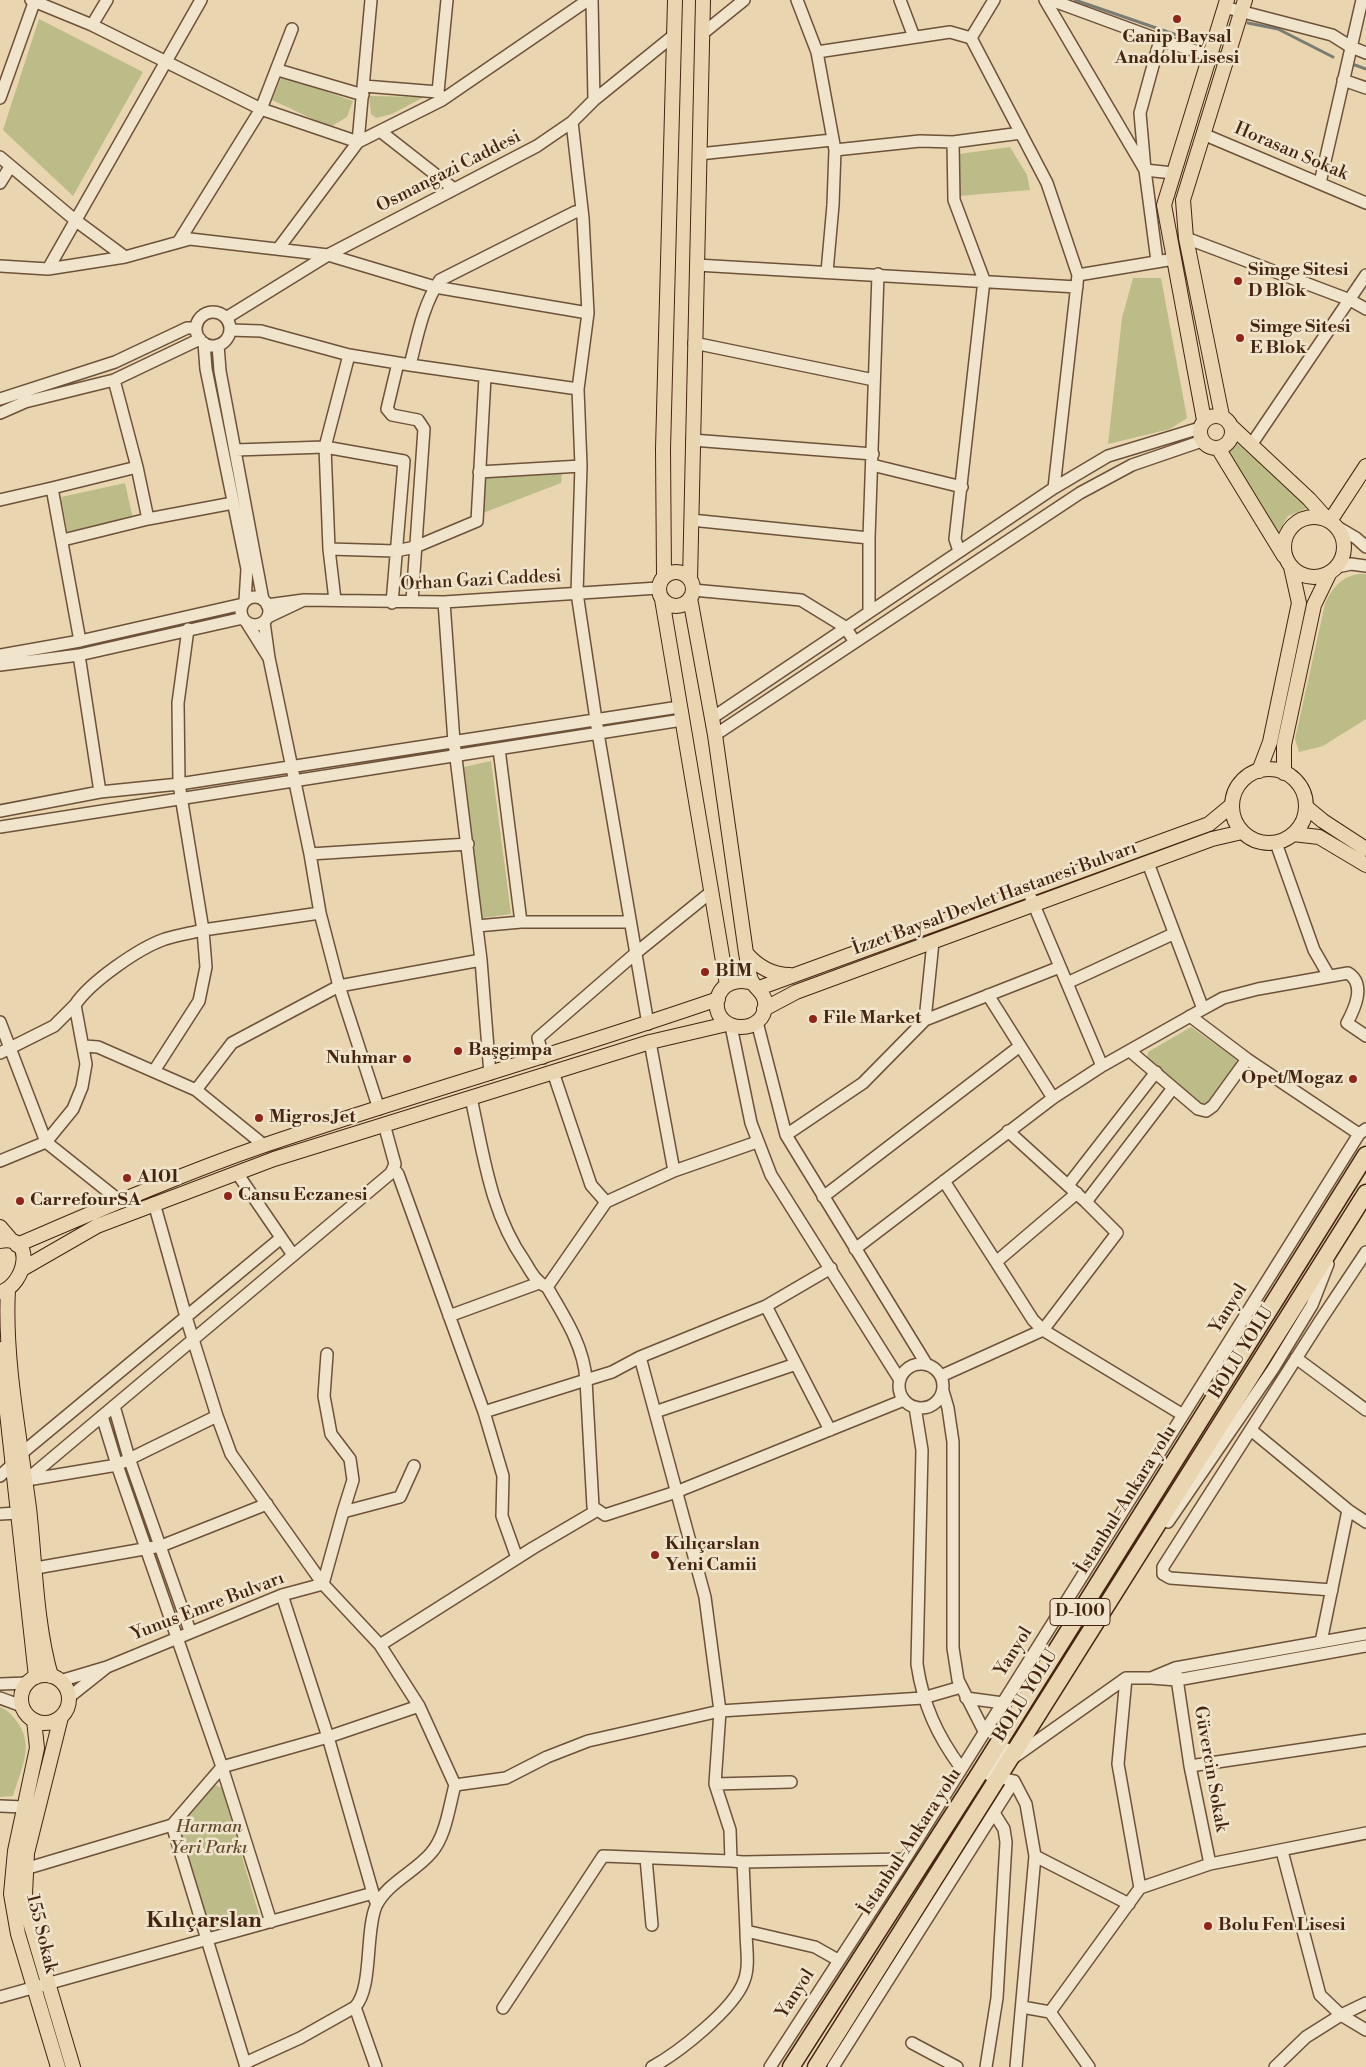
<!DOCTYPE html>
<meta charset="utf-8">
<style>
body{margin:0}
canvas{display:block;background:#e9d5b0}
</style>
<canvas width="1366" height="2067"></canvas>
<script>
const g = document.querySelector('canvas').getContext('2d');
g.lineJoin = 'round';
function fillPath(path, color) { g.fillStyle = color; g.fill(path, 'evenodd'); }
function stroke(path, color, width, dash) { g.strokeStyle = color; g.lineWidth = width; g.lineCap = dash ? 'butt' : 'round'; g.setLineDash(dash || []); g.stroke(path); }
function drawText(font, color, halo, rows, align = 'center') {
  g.font = font + ' "Libre Bodoni",serif'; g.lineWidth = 5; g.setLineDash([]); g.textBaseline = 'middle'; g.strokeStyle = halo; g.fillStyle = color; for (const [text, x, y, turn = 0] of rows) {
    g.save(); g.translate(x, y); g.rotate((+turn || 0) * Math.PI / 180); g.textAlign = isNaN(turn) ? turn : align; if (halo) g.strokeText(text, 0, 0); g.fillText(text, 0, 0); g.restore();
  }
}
fillPath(new Path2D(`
 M39,19L143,72L73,196L3,130Z
 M282,76L353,101L347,117L330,127L272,100Z
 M369,96L424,97L392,114L376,118L371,114Z
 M1010,147L1027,175L1030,190L959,196V154Z
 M1133,278H1161L1187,418L1170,429L1108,444L1122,318Z
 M1236,442L1310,507L1288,516L1276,536L1227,451Z
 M562,471L561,483L483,513L485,477Z
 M125,483L133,519L68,534L61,497Z
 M1358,574H1366V719L1323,746L1299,752L1295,739L1325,604C1331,589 1341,577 1358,574Z
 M491,761L511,914L482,918L464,767Z
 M1191,1027L1236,1059L1237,1066L1209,1103L1199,1104L1147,1059L1148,1052Z
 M0,1707C6,1709 11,1714 15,1719C36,1744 21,1768 13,1796L0,1797Z
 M215,1785L222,1788L259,1915L207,1930L178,1830L207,1788Z`), '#bbbc88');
stroke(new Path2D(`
 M1075,0L1197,42
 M1248,23L1278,29L1333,57
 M1355,65L1366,69`), '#797c73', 3);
const minor = new Path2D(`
 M31,0L92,25L261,109L292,29
 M592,0L594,100
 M797,0L817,52L835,150L833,205L827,272
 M900,0L914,37
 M1045,0L1145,170L1157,261
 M1051,0L1160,40L1225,60
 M1224,7L1332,35L1351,47L1366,53
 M92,25L107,0
 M702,34L744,0
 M971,38L994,0
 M1160,40L1140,113L1145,170L1173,173
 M817,52L950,32L971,38L1047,183L1078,275L1054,488
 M278,70L363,95
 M1343,80L1366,88
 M364,86L438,92
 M0,98L35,0
 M442,100L438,92L447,0
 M572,122L583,218L588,313L578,389L581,466L577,593L598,733L648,1024
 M380,131L442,100L588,0
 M1203,134L1366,203
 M953,142L954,200L984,280L955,539L959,551
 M835,150L920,141L953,142L1021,133
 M699,154L832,140
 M0,157L75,220L125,257
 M0,183L10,167
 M1320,183L1362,0
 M1186,238L1350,300L1366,309
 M179,241L261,109L358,142L371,0
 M278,249L358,142L380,131L454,189
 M696,265L1077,287
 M0,266L48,269L125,257L190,239L328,255L435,287L588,313
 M48,269L201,0
 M1078,275L1174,259
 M196 329a17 17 0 1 1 34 0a17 17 0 1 1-34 0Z
 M226,318L328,255L537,146L572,122L594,100L673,36
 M230,330L261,331L349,355L410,365L578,389
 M204,343L206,369L247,569L245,601
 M694,343L874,380
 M218,345L220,371L263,600
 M398,363L387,409L392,415L418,420L424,429L412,601
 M410,365C417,338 423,304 440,280L575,212L582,211
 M0,399L115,362L187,328H196
 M0,413L25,402L114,380L200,339
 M692,440L873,454
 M1251,445L1366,275
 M235,450L325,447L404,461L392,603
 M872,465L962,487
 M137,467L148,519
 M479,472L581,466
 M52,488L137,467L114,380
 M0,500L52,488L80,641
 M691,520L869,538
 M1339,528L1356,538L1366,547
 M63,540L148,519L233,503
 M329,549L396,551L415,547L477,521L485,377
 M1337,567L1351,564L1366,566
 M693,590L801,600L845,627L855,642
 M241 611a14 14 0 1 1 28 0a14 14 0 1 1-28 0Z
 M304,600L444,602L658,588
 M335,600L329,549L325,447L349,355
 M444,602L454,742L481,960L490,1074
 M267,605L304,600L268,617
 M869,612V538L878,274
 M247,623L269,658L264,622
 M0,655L80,641L243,604
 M79,655L100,792
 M269,658L310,854L320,913L339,986L379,1109
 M0,665L79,655L243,618
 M712,718L1054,488L1108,456L1200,428
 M715,735L1080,493L1132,465L1202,441
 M499,749L521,922
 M0,811L100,792L179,784L679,707
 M0,827L682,720
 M1276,843L1314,950L1329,976
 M310,854L468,844
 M1148,863L1203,1009
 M1031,898L1102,1066
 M477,926L521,922H630
 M1067,983L1173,934
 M988,995L1053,1098
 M1190,1016L1247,1059L1359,1134
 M925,1020L1060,967
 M0,1022L46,1142L120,1201
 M757,1022L786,1135L927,1365
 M731,1026L751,1123L771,1175L900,1380
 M84,1046L98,1047L196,1090L265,1146
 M1130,1051L1198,1109L1206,1111L1213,1106L1247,1059
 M0,1053L54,1026L75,1005
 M543,1058L538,1038L637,952L711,892
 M154,1071L199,1001L206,967L203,930L320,913
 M553,1072L591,1185L606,1202L674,1171L650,1042
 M196,1090L232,1043L339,986L481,960
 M471,1098C484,1156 490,1212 525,1262C531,1272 536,1282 547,1287
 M1008,1131L1086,1202L1173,1088
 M786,1135L863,1083L925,1020L933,942
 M0,1161L46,1142L73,1109L82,1087L86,1064L75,1005C90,982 139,948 165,939C178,935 191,933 203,930L179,784L178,703L188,629
 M394,1169L398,1174L484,1412L503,1476L502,1516L517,1558
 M674,1171L757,1142
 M237,1173L293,1255
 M944,1181L996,1262L1077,1193
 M1069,1184L1156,1072
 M823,1197L1020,1046
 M1086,1202L1117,1233L1043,1330L1183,1415
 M154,1203L186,1317L217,1416L231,1454L323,1584L380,1645L419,1706L455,1785C449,1807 446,1836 431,1853C415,1872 387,1883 376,1906C365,1932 373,1988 355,2007L376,2067
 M855,1249L1053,1098L1102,1066L1203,1009L1223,998L1258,989L1348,973C1366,984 1355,1008 1347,1023L1366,1036
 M831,1268L766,1306L640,1357L612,1372L586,1380L593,1507L605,1515L676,1492L904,1400
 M766,1306L830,1430
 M449,1316L539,1283
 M327,1354L324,1396L331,1434L350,1459L353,1480L343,1512
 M640,1357L705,1597L720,1711L715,1784L730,1830L731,1861L743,1862
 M1296,1358L1366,1410
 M899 1386a22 22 0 1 1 44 0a22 22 0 1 1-44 0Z
 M941,1376L1043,1330L1033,1320L996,1262
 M943,1391L948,1408L953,1442V1648L958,1680L984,1731
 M114,1406L129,1458L190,1631
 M915,1407L922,1450L917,1664C923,1705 937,1735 961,1768
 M484,1412L586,1380C584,1346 564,1316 547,1287L606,1202
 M655,1412L796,1364
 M102,1416L117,1465L222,1767L271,1922
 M1251,1430L1348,1510L1366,1522
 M22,1453L281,1238
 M0,1476L12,1465
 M27,1480L117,1465L217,1416
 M25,1481L391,1173L395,1164L384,1124
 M0,1514L18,1513
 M1168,1522L1273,1369L1312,1305L1328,1264
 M36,1568L161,1546L267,1504
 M1332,1590L1170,1578L1163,1574V1567L1320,1321L1366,1252
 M282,1595L328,1737L375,1900
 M1366,1634L1175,1668L1151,1678L1177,1680L1366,1646
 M1321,1642L1348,1510
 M380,1645L533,1548L596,1511
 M107,1667L282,1595L323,1584L343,1512L400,1497L414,1466
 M1176,1672L1190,1766L1210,1864
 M60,1681L107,1667L68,1698
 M0,1684L27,1683
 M0,1698L22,1706
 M966,1698L1003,1703
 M1013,1758L1126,1678H1151
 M1190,1766L1366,1740
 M1014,1781L1026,1804L1035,1856L1016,2067
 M715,1784L791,1782
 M455,1785L506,1778L547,1757L588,1741L720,1711L923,1698L961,1687
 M0,1806L23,1807
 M172,1825L246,2067
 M1282,1851L1320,1995L1341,2015L1366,2030
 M1035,1856L1129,1904
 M646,1858L652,1925
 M25,1869L172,1825L222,1767L328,1737L419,1706
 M1140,1888L1210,1864L1366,1833
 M746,1931L743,1862L905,1859
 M0,1997L373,1893
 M1022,2007L1050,2012L1089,2067
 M503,2008L603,1856L731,1861
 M1050,2012L1140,1888L1118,1764L1126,1678
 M912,2043L957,2067
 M245,2063L300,2038L355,2007
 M652,2067C678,2053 734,2009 744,1981C750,1966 746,1947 746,1931L815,1947L838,1960
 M770,2067L905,1859L1359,1134L1366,1129
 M833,2067L1014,1781L989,1775L1007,1749
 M986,2067L997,1998L1006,1842L1004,1829L994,1813
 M1275,2067L1306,2037L1341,2015L1366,2003`);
const major = new Path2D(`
 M1200 432a16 16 0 1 1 32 0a16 16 0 1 1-32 0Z
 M1222,416L1186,238L1183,200L1245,0
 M1204,420L1164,205L1227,0
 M1231,426L1309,499L1327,519
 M1218,448L1284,556
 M1284 547a30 30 0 1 1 60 0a30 30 0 1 1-60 0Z
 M1330,521L1366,466
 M659 589a17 17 0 1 1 34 0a17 17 0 1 1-34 0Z
 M664,576L663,449L675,0
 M690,580L703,0
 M690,598L715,735L746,953C748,962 748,977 753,983C757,990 764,992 765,1002C768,1036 713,1035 717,1001C720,983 737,978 753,983
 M662,599L727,985
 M1232 806a37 37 0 1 1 74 0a37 37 0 1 1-74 0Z
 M1259,771L1270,742L1299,603L1291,567
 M1284,773V745L1314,605L1330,572
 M1306,807L1323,821L1366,849
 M1293,834L1319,837L1366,865
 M746,953C758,967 772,975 790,975
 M759,988L1209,824L1232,805
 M764,1009L796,992L1212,839L1242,832
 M0,1227L12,1241
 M0,1241C37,1234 25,1285 1,1292
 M17,1245C99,1210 181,1174 265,1145C415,1094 568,1051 718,999
 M24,1268L97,1226L274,1159L650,1042L727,1024
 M8,1289C4,1359 20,1438 29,1508C35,1561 36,1625 51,1676
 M0,1349L36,1677
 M21 1699a24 24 0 1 1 48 0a24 24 0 1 1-48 0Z
 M61,1717L27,1853L25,1894L30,1922L73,2067
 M34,1720L37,1748L15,1851L11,1894L18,1934L58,2067`);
const highway = new Path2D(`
 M791,2067L979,1774L1366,1155
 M816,2067L1366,1193`);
stroke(minor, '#6e5139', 14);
stroke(major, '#452511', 16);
stroke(highway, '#452511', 19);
stroke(minor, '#f1e4cc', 11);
stroke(major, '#e9d5b0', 14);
stroke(highway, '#e9d5b0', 16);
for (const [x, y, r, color] of [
 [1177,19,5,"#8f2418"],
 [1238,281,5,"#8f2418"],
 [1240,338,5,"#8f2418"],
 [705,972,5,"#8f2418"],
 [813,1019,5,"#8f2418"],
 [458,1051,5,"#8f2418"],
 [407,1059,5,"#8f2418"],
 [1353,1079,5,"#8f2418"],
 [259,1118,5,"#8f2418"],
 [127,1178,5,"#8f2418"],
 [228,1196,5,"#8f2418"],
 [20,1201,5,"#8f2418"],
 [655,1555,5,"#8f2418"],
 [1208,1926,5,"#8f2418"]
]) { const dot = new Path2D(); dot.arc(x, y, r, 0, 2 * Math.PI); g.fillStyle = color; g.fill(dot); stroke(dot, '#f1e4cc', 2); }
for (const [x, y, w] of [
 [1080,1612,60]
]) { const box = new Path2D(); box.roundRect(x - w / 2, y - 13.5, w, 27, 4); g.fillStyle = '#f1e4cc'; g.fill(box); stroke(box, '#452511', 1); }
drawText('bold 16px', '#452511', null, [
 ["D-100",1080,1612]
]);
drawText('bold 18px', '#452511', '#f1e4cc', [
 ["Canip Baysal",1177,38,"center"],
 ["Anadolu Lisesi",1177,59,"center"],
 ["Simge Sitesi",1248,271],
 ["D Blok",1248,292],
 ["Simge Sitesi",1250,328],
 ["E Blok",1250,349],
 ["BİM",715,972],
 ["File Market",823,1019],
 ["Başgimpa",468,1051],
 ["Nuhmar",397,1059,"right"],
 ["Opet/Mogaz",1343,1079,"right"],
 ["Migros Jet",269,1118],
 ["A101",137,1178],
 ["Cansu Eczanesi",238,1196],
 ["CarrefourSA",30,1201],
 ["Kılıçarslan",665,1545],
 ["Yeni Camii",665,1566],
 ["Bolu Fen Lisesi",1218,1926]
], 'left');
drawText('18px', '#452511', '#f1e4cc', [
 ["Horasan Sokak",1291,152,23],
 ["Osmangazi Caddesi",449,172,-27],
 ["Orhan Gazi Caddesi",481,581,-3],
 ["İzzet Baysal Devlet Hastanesi Bulvarı",995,899,-20],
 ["Yanyol",1229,1309,-58],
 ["BOLU YOLU",1242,1353,-58],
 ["İstanbul-Ankara yolu",1127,1500,-58],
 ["Yunus Emre Bulvarı",208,1607,-21],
 ["Yanyol",1014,1652,-58],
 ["BOLU YOLU",1026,1696,-58],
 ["Güvercin Sokak",1210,1769,80],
 ["İstanbul-Ankara yolu",911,1842,-57],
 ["155 Sokak",41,1934,76],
 ["Yanyol",796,1994,-57]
]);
drawText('italic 18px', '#624b2f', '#f1e4cc', [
 ["Harman",209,1828],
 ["Yeri Parkı",209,1849]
]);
drawText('bold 22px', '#452511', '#f1e4cc', [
 ["Kılıçarslan",204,1922]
]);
</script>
